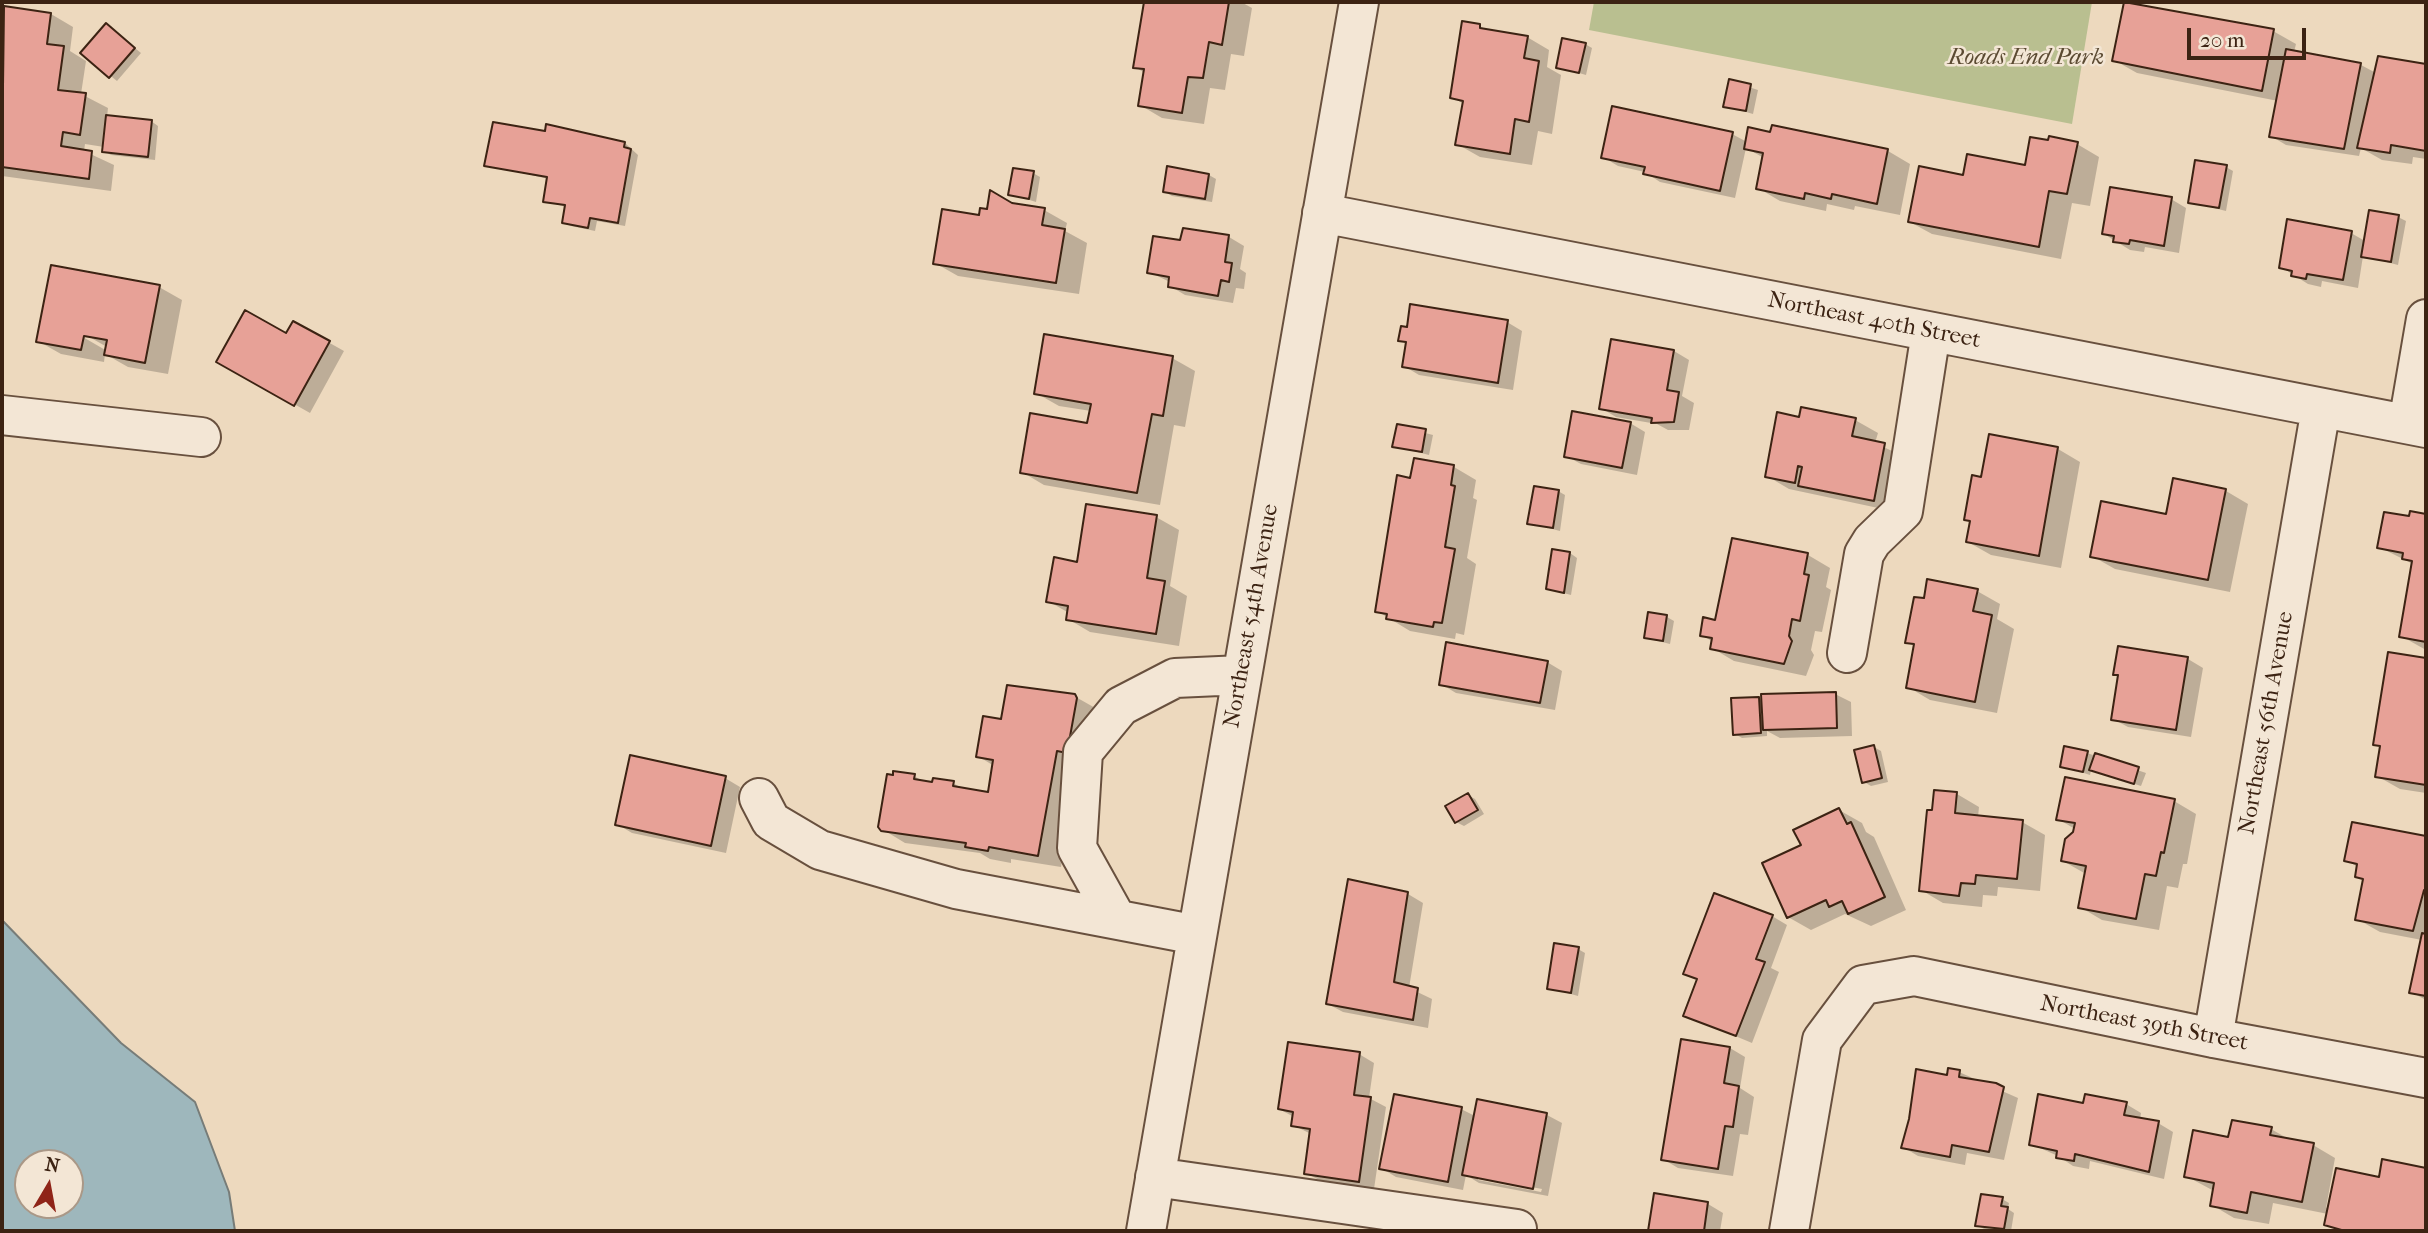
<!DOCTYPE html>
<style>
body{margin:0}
#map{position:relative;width:2428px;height:1233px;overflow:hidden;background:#edd9be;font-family:"IM FELL French Canon",serif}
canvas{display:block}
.frame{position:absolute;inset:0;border:4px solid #3c2313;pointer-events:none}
.north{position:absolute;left:14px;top:1149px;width:70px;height:70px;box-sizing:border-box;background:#f3e6d5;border:2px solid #aa9887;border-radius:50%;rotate:10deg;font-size:19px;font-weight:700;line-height:28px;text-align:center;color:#3c2313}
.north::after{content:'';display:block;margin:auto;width:24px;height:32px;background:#8f2418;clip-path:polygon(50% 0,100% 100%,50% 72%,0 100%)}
.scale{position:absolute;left:2187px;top:28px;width:119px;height:32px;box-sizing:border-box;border:4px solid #3c2313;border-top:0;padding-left:9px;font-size:21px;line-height:24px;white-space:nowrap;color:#3c2313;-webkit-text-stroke:5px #f3e6d5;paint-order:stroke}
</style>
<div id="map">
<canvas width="2428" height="1233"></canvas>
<div class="frame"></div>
<div class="north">N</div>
<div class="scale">20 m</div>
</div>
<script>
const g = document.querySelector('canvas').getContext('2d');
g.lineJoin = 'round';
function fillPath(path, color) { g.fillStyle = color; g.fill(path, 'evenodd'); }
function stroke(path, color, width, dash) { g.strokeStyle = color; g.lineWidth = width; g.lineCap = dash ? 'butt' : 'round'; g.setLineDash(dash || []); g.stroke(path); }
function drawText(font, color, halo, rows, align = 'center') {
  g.font = font + ' "IM FELL French Canon",serif'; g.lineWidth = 5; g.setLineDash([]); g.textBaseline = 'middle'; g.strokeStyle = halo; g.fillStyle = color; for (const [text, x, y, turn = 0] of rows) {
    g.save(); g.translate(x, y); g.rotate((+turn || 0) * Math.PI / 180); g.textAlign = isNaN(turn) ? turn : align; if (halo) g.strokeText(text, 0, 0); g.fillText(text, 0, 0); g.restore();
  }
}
fillPath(new Path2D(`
 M1594,2H2092L2072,124L1589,30Z`), '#b9bf90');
const water = new Path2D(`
 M2,920L121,1043L195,1102L229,1192L235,1231H2ZM28,1163H70V1205H28Z`);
fillPath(water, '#9eb7bc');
stroke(water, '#777c78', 2);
fillPath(new Path2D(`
 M1146,2H1241L1252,8L1244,56L1231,54L1225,90L1210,88L1204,124L1162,118L1140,105L1145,73L1135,67Z
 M2125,2L2273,31L2296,44L2294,52L2361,65L2376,73L2379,58L2426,66V159L2413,157L2412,164L2382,160L2361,148L2359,156L2286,145L2271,136L2278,101L2137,73L2114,60Z
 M5,8L51,14L73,27L70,51L86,61L81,94L108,108L107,117L151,121L158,126L155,160L111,155L104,151V147L85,144L84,151L114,165L111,191L2,176V35Z
 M107,25L141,53L117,81L82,53Z
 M1479,26L1489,31L1527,37L1549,50L1547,67L1561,75L1552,134L1538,131L1532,165L1480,157L1457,144L1464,104L1452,97Z
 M1585,44L1592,48L1586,75L1558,67Z
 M1730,81L1758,90L1753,114L1725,106Z
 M547,126L608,138L625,143L638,155L625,226L597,221L595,231L571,226L563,222L566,207L545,201L549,179L486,165L546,133Z
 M1773,127L1888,151L1910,164L1900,215L1855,206L1854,210L1827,204L1826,211L1780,201L1758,188L1764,158L1746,148L1735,198L1660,182L1645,172L1618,166L1603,157L1732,134L1747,142L1771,134Z
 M2077,144L2099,157L2090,206L2072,203L2061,259L1932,234L1910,222L1965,177L2026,167Z
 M2226,167L2233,171L2226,211L2190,202Z
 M1033,173L1040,177L1036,202L1010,194Z
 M1209,175L1216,179L1212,202L1172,196L1165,192Z
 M2171,199L2186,208L2179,253L2145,247L2144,252L2130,250L2104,234Z
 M1013,205L1044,210L1067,223L1065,231L1087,243L1079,294L958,276L935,263L980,217Z
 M2398,217L2406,221L2398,265L2363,256L2358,288L2322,281L2321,287L2308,284L2281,267L2351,233L2365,241Z
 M1229,237L1244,246L1240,269L1246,273L1244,289L1236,288L1233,303L1185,295L1170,286V282L1149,272L1182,242Z
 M159,287L182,300L168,374L128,367L105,354L104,362L61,354L38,341ZM77,330L107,347V351L76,333Z
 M1507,322L1522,331L1513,390L1419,375L1404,366L1407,344L1400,340L1408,329Z
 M294,323L344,351L310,413L218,361L287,336Z
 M1674,351L1689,360L1682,396L1694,403L1689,430H1668L1657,424L1616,417L1601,408Z
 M1172,358L1195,371L1185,427L1174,425L1160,505L1044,485L1022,472L1089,425L1091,411L1059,406L1036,393Z
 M1800,419L1855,420L1878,433L1875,443L1907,458L1897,512L1789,489L1767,476Z
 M1630,423L1645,432L1637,475L1581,464L1566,456Z
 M1398,426L1433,435L1429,455L1394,446Z
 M1990,436L2058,449L2080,462L2061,568L1991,555L1968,542L1971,523L1966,520L1982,479Z
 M1454,467L1476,480L1473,498L1477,500L1467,558L1476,564L1464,635L1456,633L1455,639L1410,631L1377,611Z
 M2174,480L2226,491L2248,504L2230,592L2115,569L2092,556L2167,516Z
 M1558,491L1565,495L1560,531L1529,523Z
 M2412,513L2426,516V650L2401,636L2413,564L2379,547L2411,518Z
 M1156,517L1179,530L1170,586L1187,596L1179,646L1090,632L1068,619L1069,613L1048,601Z
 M1570,553L1577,558L1571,595L1548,589Z
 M1808,555L1830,568L1826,587L1831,590L1822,632L1815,631L1811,650L1814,655L1806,676L1734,661L1712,648L1713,642L1702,635Z
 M1977,591L2000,604L1997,619L2014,629L1997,713L1930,700L1908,687L1916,647L1907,642L1925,601Z
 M1667,617L1674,621L1670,644L1646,638Z
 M2389,654L2426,660V793L2400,789L2377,776L2382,748L2375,744Z
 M2188,659L2203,668L2191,737L2128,727L2113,719L2120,676L2115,674Z
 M1547,662L1562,671L1555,710L1456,693L1441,684Z
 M1835,694L1851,702L1852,736L1780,738L1767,731V736L1742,738L1735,734L1758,698L1763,701Z
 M1074,696L1097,709L1079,763L1061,867L1011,859V863L990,859L980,853L905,843L882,829L914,776L926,783H953L965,790L989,794L994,766L978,756L1002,721Z
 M1874,747L1881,751L1888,782L1871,786L1864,782Z
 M2087,753L2146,773L2141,786L2091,770L2090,775L2062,766Z
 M725,778L740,787L726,853L632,833L617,824Z
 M1957,794L1979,807L1978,817L2022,822L2045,835L2040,891L1998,887L1997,896L1983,895L1982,907L1943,903L1921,890L1933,812Z
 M1468,795L1475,799L1484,814L1464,826L1456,822Z
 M2174,801L2196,814L2187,864H2183L2178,888L2167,886L2159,930L2102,920L2080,907L2086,874L2063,861L2075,829L2058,819Z
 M1839,810L1862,823L1866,832L1874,837L1906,910L1871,926L1845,914L1811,930L1788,917L1803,846Z
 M2353,824L2426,840V1000L2411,992L2422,940L2380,932L2357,919L2364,881L2357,877L2358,867L2346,860Z
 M1408,894L1423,903L1409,988L1432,999L1428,1028L1343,1012L1328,1004Z
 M1772,916L1787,925L1771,968L1779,972L1752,1043L1685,1015L1698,981L1685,973Z
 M1578,949L1585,953L1578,996L1549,988Z
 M1730,1048L1745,1057L1740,1088L1754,1097L1748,1135L1740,1134L1733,1176L1678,1168L1663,1159Z
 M1359,1054L1374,1063L1369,1098L1386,1107L1374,1189L1321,1181L1306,1173L1311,1134L1293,1125L1294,1117L1279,1109Z
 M1959,1072L2018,1098L2004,1160L1967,1153L1965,1165L1918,1156L1903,1147L1949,1077Z
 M2126,1104L2141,1113L2140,1120L2158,1123L2173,1132L2164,1179L2090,1161L2089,1169L2073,1166L2058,1156L2031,1144Z
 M1461,1109L1475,1116L1547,1115L1562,1123L1548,1196L1479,1183L1466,1175L1463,1190L1396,1177L1381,1168ZM1478,1177L1542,1189L1541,1192L1478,1180Z
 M2271,1129L2292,1141L2313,1145L2335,1158L2326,1208L2380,1179L2384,1161L2426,1170V1231H2338L2326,1224L2328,1214L2273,1203L2269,1224L2234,1218L2212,1205L2214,1191L2186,1176L2230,1139Z
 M1655,1195L1708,1204L1723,1213L1720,1231H1650Z
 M2002,1199L2009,1203L2008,1209L2014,1213L2011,1231L1984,1229L1977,1225Z`), '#0003');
const building = new Path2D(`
 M1144,2H1229L1222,45L1209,42L1203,78L1188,77L1182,113L1138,106L1144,69L1133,68Z
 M2124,2L2274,29L2262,91L2112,61Z
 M4,6L51,13L47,44L64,46L58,90L86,93L80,135L63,132L61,146L92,151L89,179L2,167Z
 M1462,21L1480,24V28L1528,36L1524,58L1539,61L1529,122L1515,119L1510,154L1455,145L1463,101L1450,98Z
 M106,23L135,48L109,78L80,53Z
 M1562,38L1586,43L1579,73L1556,68Z
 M2286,49L2361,63L2344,149L2269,137Z
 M2378,56L2426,64V151L2391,145L2390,153L2357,148Z
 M1729,79L1751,84L1746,111L1723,107Z
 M1612,106L1733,132L1720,191L1643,174L1645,167L1601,158Z
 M106,115L152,120L148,157L102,152Z
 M493,122L545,131L546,124L625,142L624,147L631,149L618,223L590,218L588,228L562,223L565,205L543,202L547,177L484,166Z
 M1772,125L1888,149L1877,204L1832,194L1831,199L1805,193L1804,199L1756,189L1763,153L1744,149L1748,127L1770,132Z
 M2049,136L2078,142L2067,194L2049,191L2039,247L1908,222L1919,166L1963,175L1967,154L2025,165L2030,137L2048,140Z
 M2195,160L2227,165L2219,208L2188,203Z
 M1167,166L1209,174L1205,199L1163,192Z
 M1013,168L1034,171L1029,199L1008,195Z
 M2110,187L2172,197L2164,246L2130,240L2129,244L2113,242L2114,236L2102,234Z
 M990,190L1012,203L1045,208L1042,225L1065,229L1056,283L933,264L942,209L979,215L980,208L987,209Z
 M2369,210L2399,215L2391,262L2361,257Z
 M2287,219L2352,231L2343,280L2307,274L2306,279L2291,276L2292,271L2279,268Z
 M1183,228L1229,235L1225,262L1232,263L1229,282L1221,280L1218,296L1168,287L1169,277L1147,273L1153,236L1180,240Z
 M51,265L160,285L145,363L104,355L107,340L84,336L81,350L36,342Z
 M1410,304L1508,320L1498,383L1402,367L1406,342L1398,341L1401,326L1407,327Z
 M245,310L286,333L293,321L330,341L294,406L216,362Z
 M1044,334L1173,356L1163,416L1152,414L1137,493L1020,473L1030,413L1087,423L1091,404L1034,394Z
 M1611,339L1674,350L1667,390L1679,392L1674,422L1651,423L1652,418L1599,409Z
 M1801,407L1856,418L1852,436L1885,443L1874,501L1798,486L1802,467L1798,466L1795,483L1765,477L1777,412L1799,417Z
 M1572,411L1631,422L1622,468L1564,457Z
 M1397,424L1426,429L1422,452L1392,447Z
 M1989,434L2058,447L2039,556L1966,542L1970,521L1964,520L1972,475L1981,477Z
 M1414,458L1454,465L1451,485L1455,486L1445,547L1455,549L1442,623L1434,622L1433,627L1386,619L1387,614L1375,612L1397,475L1410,478Z
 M2173,478L2226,489L2208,580L2090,557L2101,501L2166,514Z
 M1534,486L1559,490L1553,528L1527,524Z
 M1086,504L1157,515L1147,578L1165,581L1156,634L1066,620L1068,606L1046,602L1054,557L1077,562Z
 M2410,511L2426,514V642L2399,637L2412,561L2402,559L2403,553L2377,548L2384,512L2409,516Z
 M1732,538L1808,553L1804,574L1809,575L1800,621L1792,619L1789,636L1792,641L1784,664L1710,649L1712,638L1700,636L1703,617L1715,620Z
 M1552,549L1570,552L1564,593L1546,589Z
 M1927,579L1978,589L1973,611L1992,615L1975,702L1906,688L1914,644L1905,643L1914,597L1924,598Z
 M1648,612L1667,615L1663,641L1644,638Z
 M1446,642L1548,661L1540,703L1439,685Z
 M2118,646L2188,657L2176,730L2111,720L2118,675H2113Z
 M2388,652L2426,658V785L2375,777L2380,746L2373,745Z
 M1007,685L1075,694L1077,698L1067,753L1057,751L1038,856L989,847L988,851L965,847L966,843L881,831L878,827L887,774L893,775V771L915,774L914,779L932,782L933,778L954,781L953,786L988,792L993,760L976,757L983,716L1001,719Z
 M1836,692L1837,728L1763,730L1761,694Z
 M1759,697L1761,733L1733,735L1731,698Z
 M1874,745L1882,778L1862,783L1854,750Z
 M2064,746L2088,751L2083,772L2060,767Z
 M2095,753L2139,767L2134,784L2089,770Z
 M630,755L726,776L711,846L615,825Z
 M2065,777L2175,799L2164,853L2161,852L2156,876L2145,874L2136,919L2078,908L2086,866L2061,861L2065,839L2073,832L2075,823L2056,820Z
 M1934,790L1957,792L1955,813L2023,820L2017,879L1976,875L1975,884L1961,883L1959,896L1919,891L1927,810H1932Z
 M1468,793L1478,810L1455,823L1445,806Z
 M1839,808L1847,824L1851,822L1885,897L1848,914L1842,901L1829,907L1826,900L1787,918L1762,863L1801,845L1793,830Z
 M2352,822L2426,836V890H2424L2413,931L2355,920L2363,879L2355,877L2357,864L2344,861Z
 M1348,879L1408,892L1394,982L1418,988L1413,1020L1326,1004Z
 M1714,893L1773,915L1756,959L1765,962L1736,1036L1683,1016L1697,979L1683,974Z
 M2422,933L2426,934V996L2409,993Z
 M1554,943L1579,947L1571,993L1547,989Z
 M1681,1039L1730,1047L1724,1083L1739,1086L1733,1127L1725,1126L1718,1169L1661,1160Z
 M1288,1042L1360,1052L1354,1095L1371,1097L1359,1182L1304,1174L1310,1129L1291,1126L1293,1112L1278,1109Z
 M1948,1068L1960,1070L1959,1077L1996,1083L2004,1087L1989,1152L1952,1145L1950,1157L1901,1148L1909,1119L1916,1069L1947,1075Z
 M1394,1094L1462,1107L1448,1182L1379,1169Z
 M2038,1094L2083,1103L2085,1094L2127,1102L2124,1115L2159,1121L2149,1172L2075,1154L2074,1161L2056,1158L2057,1151L2029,1145Z
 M1477,1099L1547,1113L1533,1189L1462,1175Z
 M2232,1120L2272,1127L2270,1135L2314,1143L2302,1202L2251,1192L2247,1213L2210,1206L2214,1183L2184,1177L2193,1130L2228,1137Z
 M2382,1159L2426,1168V1231H2345L2324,1225L2336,1168L2379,1177Z
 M1654,1193L1708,1202L1704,1231H1648Z
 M1981,1194L2003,1197L2001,1206L2008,1207L2004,1229L1975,1226Z`);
fillPath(building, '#e7a197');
stroke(building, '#3c2313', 2);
const minor = new Path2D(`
 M1322,213L2426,428
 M2,415L201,437
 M2408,424L2426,319
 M1847,653L1864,554L1872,541L1903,511L1931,332
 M759,798L771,821L820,850L956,889L1197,935
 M1116,918L1077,848L1083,752L1121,706L1175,678L1242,675
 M2213,1038L2321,408
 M1155,1177L1517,1229
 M1146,1231L1359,2
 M1789,1231L1822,1040L1863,985L1914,976L2213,1038L2426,1078`);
stroke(minor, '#68503e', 42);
stroke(minor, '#f3e6d5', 38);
drawText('italic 23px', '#5b4a32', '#f3e6d5', [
 ["Roads End Park",2026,58]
]);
drawText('23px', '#3c2313', '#f3e6d5', [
 ["Northeast 40th Street",1874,321,11],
 ["Northeast 54th Avenue",1252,616,-80],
 ["Northeast 56th Avenue",2267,723,-80],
 ["Northeast 39th Street",2144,1024,11]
]);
</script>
